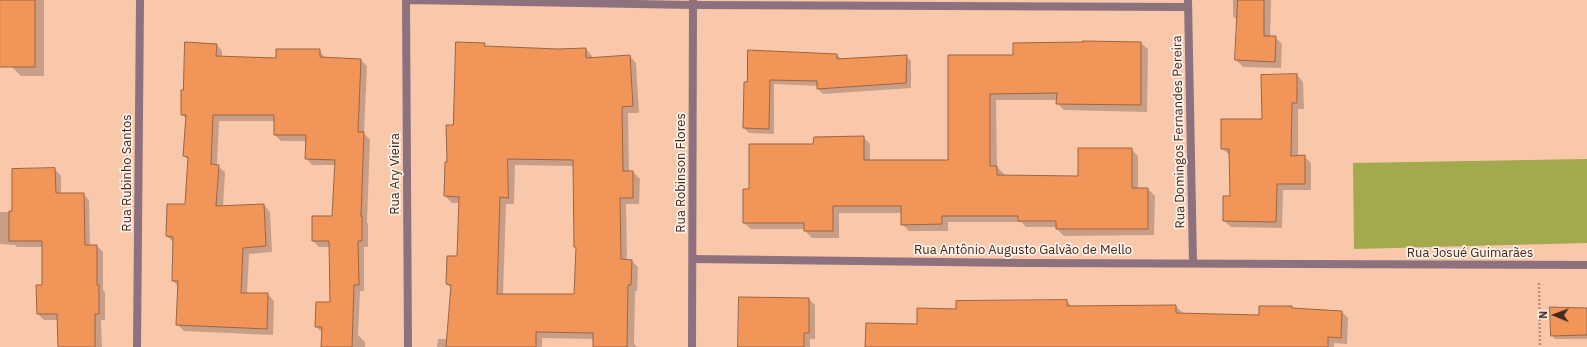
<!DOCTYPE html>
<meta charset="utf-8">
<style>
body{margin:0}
#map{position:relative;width:1587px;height:347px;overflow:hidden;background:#f9c7aa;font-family:"IBM Plex Sans",sans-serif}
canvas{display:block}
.north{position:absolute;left:1535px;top:295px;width:40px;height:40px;-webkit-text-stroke:3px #fef1e9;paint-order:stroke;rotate:271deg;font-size:11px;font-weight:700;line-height:16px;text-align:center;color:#432b1c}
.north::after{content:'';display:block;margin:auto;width:14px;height:18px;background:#432b1c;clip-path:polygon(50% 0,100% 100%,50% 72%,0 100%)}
</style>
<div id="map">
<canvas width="1587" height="347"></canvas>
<div class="north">N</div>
</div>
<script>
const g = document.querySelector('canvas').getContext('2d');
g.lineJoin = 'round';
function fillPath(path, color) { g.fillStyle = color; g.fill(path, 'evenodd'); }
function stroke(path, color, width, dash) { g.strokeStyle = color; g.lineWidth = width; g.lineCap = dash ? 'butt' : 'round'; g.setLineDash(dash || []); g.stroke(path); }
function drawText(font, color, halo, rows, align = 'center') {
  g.font = font + ' "IBM Plex Sans",sans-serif'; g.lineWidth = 3.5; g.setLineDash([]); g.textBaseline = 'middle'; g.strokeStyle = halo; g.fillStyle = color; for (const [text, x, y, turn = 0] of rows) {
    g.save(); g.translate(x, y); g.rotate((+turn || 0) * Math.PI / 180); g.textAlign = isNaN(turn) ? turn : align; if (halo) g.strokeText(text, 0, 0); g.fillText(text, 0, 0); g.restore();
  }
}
fillPath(new Path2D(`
 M1587,159V243L1354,249L1353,163Z`), '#a3a94d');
fillPath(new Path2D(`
 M0,0H44V76H21L12,67L0,46Z
 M1233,0H1271L1270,37H1275L1282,44L1281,68L1243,67L1236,60L1238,21L1233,16Z
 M1141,43L1148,49L1147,112L1064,110L1057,103V100H996L997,167L1004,174V176L1079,177L1131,149L1138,156V189H1148L1155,196L1154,235L1064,236L1057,229V227H1026L1021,222H948V231H909L902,224V213H839V238H812L805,231V229H751L744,223L750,190L814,145L863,137L870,144V161H950L949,56H1014Z
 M216,44L222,51V57L277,59L319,50L325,58L361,60L367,66L364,134L370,139L367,222L368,224V247H364V291H360L358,335L365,342V347H322L323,333L316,327L331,303L330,247H319L313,241L333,217L336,165H312L306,158V141H281L275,135V121H219L217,166L225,172L223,207L264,205L270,212L272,252L249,254L247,294H268L274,301L273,335L184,331L177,324L179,287L173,281L174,243L167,236L186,205L189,160L184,156L186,119L182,114L184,91Z
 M484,44L487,47L558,50L586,49L592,56V58L630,56L636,63L639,113H628L629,172H633L640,179L639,204H626L627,260L632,261L638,267L637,291H635L634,344L637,347H594V339L542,338V347H437L438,339H447L451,288L447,284L458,257L459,203H452L445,196L448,163L454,126ZM515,165L574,166L575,246L577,249L575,295H503L506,204H514Z
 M837,55L842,60L906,56L911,61V88L823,94L818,89V86L774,84V134L749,133L744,128L745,83Z
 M1297,75L1303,82L1304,109H1298V156H1304L1311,163V190H1283L1282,228L1231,227L1224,221L1231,197L1230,155L1222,149L1263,120Z
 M55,169L61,176V194H83L89,200L90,246H97L103,252V290L105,292V320H101L102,347H59L58,320H44L38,314L43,286V247H17L15,245L0,244V212H13Z
 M809,299L815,305V339H810V347H739Z
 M1067,301L1072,307L1175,306L1182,312V315L1260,316V307H1292L1295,309L1342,312L1348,318L1347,344L1334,343V347H866L957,310Z
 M1587,309V339H1555L1552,335Z`), '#0003');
const building = new Path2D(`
 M0,0H35V67H0Z
 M1238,0H1264V36H1276L1275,62L1235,60Z
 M1083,41L1141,42V105L1056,104L1057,93L990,94V166H997V175L1078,176V148H1132V188H1148V229H1056V221H1018V216H942V224L901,225V206H833V231H804V223H743V189H749V144H813L814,137L864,136V160H948V55H1013V43L1083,42Z
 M185,42L217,44L216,56L276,58V49H320V57L361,59L358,132H364L361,216H362V241H358L359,285H354L352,347H321L322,327H315L316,302H330L329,241H312V216H332L335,160L305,159L306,135H274V115H213L211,164L219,165L216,206L264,204L266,246L243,248L241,293H268L267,329L176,325L178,281H172L173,237L166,236L167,204H185L188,157L183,156L186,115H181V90H183Z
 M456,42L485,43L484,46L558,49L586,48V58L630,55L633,106L622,107L623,171H633V198H620L621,259L632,260L631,285H628L627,347H593V333L536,332V347H446L451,285L446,284L447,256H457L459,197L444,196L445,162H447L446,125H453ZM508,159L573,160L574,247H576L574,294H497L500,197L508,198Z
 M748,50L837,54V59L907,55L906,83L817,89V81L770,80L769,129L743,128L744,82H747Z
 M1297,74V103H1292L1291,156L1305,155V184H1277L1276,222L1223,221V196H1230L1229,149H1221V119H1262L1261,75Z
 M55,168L56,193H84L85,245H97V285H99V314H95V347H58L57,314H37L36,285H42V241H9V211H12V169Z
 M739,297L809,298V333H804V347H738Z
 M1067,300V306L1176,305V313L1259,315V306H1292V308L1342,311L1341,338L1328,337V347H865L866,323L917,324V308L956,309V301Z
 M1550,307L1587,308V335L1551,336Z`);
fillPath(building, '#f29559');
stroke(building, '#9c6542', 1);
stroke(new Path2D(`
 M1539,283L1540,347`), '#bc927a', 2.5, [2, 2]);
stroke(new Path2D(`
 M406,0L408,347
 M409,0L693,5L1188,7
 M1188,0L1193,263
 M693,259L1024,263L1587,265
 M137,347L140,0`), '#8d717d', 8);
stroke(new Path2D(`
 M692,347L693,0`), '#8d717d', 8);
drawText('13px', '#432b1c', '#fef1e9', [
 ["Rua Domingos Fernandes Pereira",1179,132,-91],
 ["Rua Rubinho Santos",127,173,-90],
 ["Rua Robinson Flores",681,173,-90],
 ["Rua Ary Vieira",395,174,-90],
 ["Rua Antônio Augusto Galvão de Mello",1023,250],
 ["Rua Josué Guimarães",1470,253]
]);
</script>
